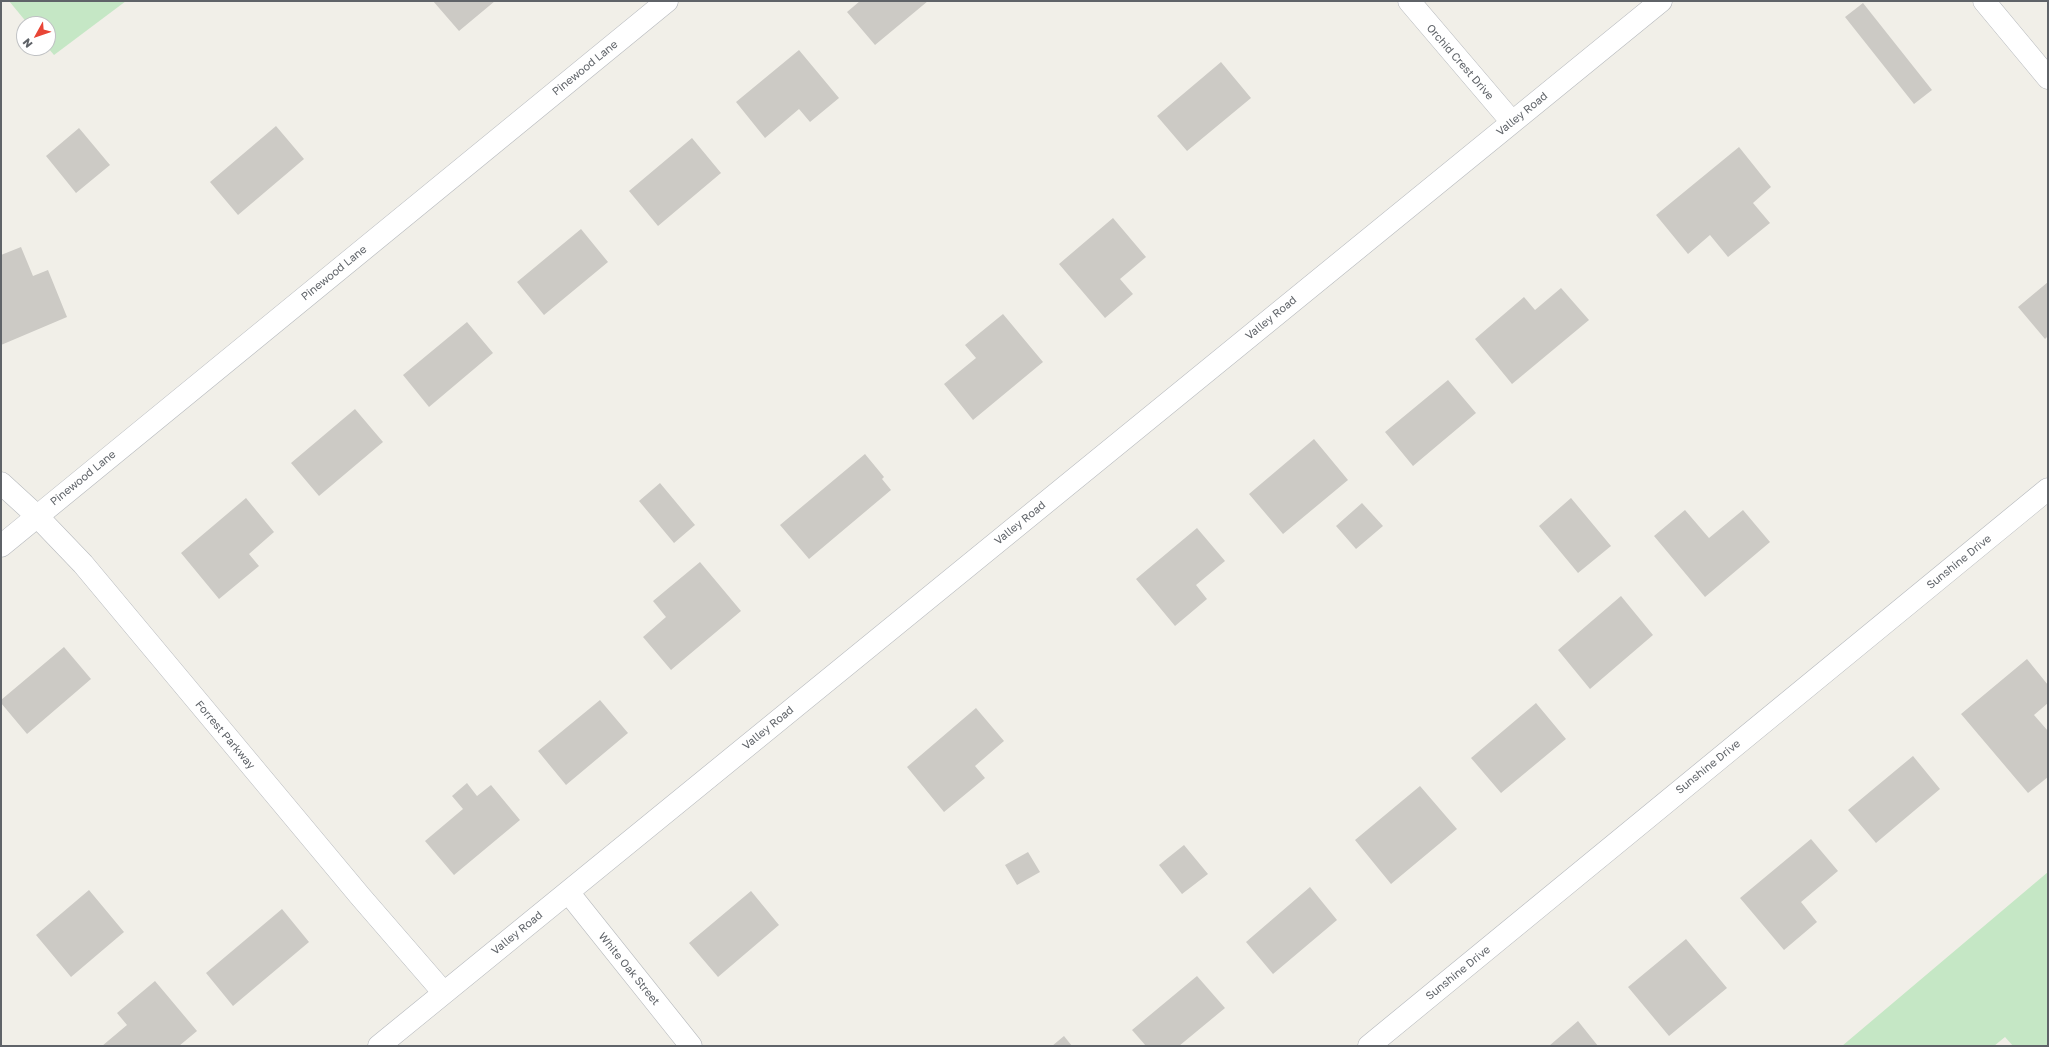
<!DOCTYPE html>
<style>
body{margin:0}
#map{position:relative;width:2049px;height:1047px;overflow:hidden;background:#f1efe8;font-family:"Golos Text",sans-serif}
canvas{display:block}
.frame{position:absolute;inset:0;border:2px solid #5f6368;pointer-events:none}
.north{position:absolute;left:16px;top:16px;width:40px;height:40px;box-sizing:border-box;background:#fff;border:1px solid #bfc1c3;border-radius:50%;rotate:230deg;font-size:11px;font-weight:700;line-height:16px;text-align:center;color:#5f6368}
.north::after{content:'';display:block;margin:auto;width:14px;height:18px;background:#e84536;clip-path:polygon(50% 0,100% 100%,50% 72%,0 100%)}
</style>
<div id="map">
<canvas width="2049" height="1047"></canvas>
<div class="frame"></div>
<div class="north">N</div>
</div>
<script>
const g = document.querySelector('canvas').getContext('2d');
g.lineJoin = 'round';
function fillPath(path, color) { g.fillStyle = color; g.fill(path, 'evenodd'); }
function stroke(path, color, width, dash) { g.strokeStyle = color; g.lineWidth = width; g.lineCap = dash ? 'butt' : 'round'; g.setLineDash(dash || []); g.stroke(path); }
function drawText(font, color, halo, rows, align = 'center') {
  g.font = font + ' "Golos Text",sans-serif'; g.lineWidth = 3; g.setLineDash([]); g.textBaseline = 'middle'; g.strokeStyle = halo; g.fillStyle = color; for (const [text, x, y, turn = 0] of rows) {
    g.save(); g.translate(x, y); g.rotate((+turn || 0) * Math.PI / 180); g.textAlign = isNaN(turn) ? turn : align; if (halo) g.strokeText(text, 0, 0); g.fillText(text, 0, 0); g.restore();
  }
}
fillPath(new Path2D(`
 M9,1H126L54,55L48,48V24H28Z
 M2048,872V1046H2013L2005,1037L1994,1046H1842Z`), '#c5e7c5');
fillPath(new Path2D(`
 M433,1H495L459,31Z
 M860,1H928L875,45L847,12Z
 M1863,3L1932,90L1914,104L1845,17Z
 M799,50L839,98L810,122L799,109L765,138L736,102Z
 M1221,62L1251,98L1187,151L1157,116Z
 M276,126L304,159L238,215L210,182Z
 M79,128L110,165L76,193L46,156Z
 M692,138L721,173L658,226L629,191Z
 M1739,147L1771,187L1753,203L1770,223L1728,257L1710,235L1688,254L1656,215Z
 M1113,218L1146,257L1120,279L1133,294L1105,318L1059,264Z
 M581,229L608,262L544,315L517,282Z
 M21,247L33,276L48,270L67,317L1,345V255Z
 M2048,282V336L2045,339L2018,307Z
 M1561,288L1589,320L1512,384L1475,339L1524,297L1535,310Z
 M1003,314L1043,362L973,420L944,384L976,358L965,345Z
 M467,322L493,353L429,407L403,375Z
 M1448,380L1476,413L1413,466L1385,432Z
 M355,409L383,442L319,496L291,463Z
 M1314,439L1348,480L1283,534L1249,494Z
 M865,454L884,477L882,479L891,490L809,559L780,525Z
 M660,483L695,525L674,543L639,501Z
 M246,498L274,532L249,554L259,566L219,599L181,553Z
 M1571,498L1611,546L1578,573L1539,526Z
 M1362,503L1383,526L1356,549L1336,526Z
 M1685,510L1709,538L1743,510L1770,542L1705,597L1654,536Z
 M1197,528L1225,561L1196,585L1207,599L1175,626L1136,579Z
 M700,562L741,611L671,670L643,637L666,617L653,601Z
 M1621,596L1653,635L1590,689L1558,650Z
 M64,647L91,679L27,734L1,703V700Z
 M2027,659L2048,685V703L2034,715L2048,731V777L2028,793L1961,714Z
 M600,700L628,733L566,785L538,751Z
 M1536,703L1566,739L1501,793L1471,758Z
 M976,708L1004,741L975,766L985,778L944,812L907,767Z
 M1913,756L1940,789L1876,843L1848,810Z
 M467,783L477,796L491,785L520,820L454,875L425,841L463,809L452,796Z
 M1420,786L1457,829L1391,884L1355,840Z
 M1811,839L1838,871L1801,902L1817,922L1784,950L1740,898Z
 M1184,845L1208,874L1182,894L1159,865Z
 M1028,852L1040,872L1017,885L1005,865Z
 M1310,887L1337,920L1273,974L1246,942Z
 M89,890L124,932L71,977L36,935Z
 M751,891L779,925L718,977L689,943Z
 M282,909L309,942L233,1006L206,973Z
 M1686,939L1727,988L1669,1036L1628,987Z
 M1197,976L1225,1008L1179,1046H1146L1132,1030Z
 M155,981L197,1031L179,1046H102L127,1025L117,1013Z
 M1578,1021L1598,1046H1549Z
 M1064,1036L1072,1046H1052Z`), '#cccac5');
const minor = new Path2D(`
 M1409,1L1512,122
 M1984,1L2048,78
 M1,483L37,516L83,564L360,896L444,993
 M1,546L667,1
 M568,892L691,1046
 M379,1046L1661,1
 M1369,1046L2048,489`);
stroke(minor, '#b5b8bc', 23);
stroke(minor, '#fff', 22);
drawText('11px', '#5f6368', '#fff', [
 ["Orchid Crest Drive",1460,62,49],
 ["Pinewood Lane",585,68,-39],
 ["Valley Road",1522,114,-39],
 ["Pinewood Lane",334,273,-39],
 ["Valley Road",1271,318,-39],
 ["Pinewood Lane",83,478,-39],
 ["Valley Road",1020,523,-39],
 ["Sunshine Drive",1959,562,-39],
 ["Valley Road",768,728,-39],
 ["Forrest Parkway",225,735,50],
 ["Sunshine Drive",1708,767,-39],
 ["Valley Road",517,933,-39],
 ["White Oak Street",629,969,51],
 ["Sunshine Drive",1458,973,-39]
]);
</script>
